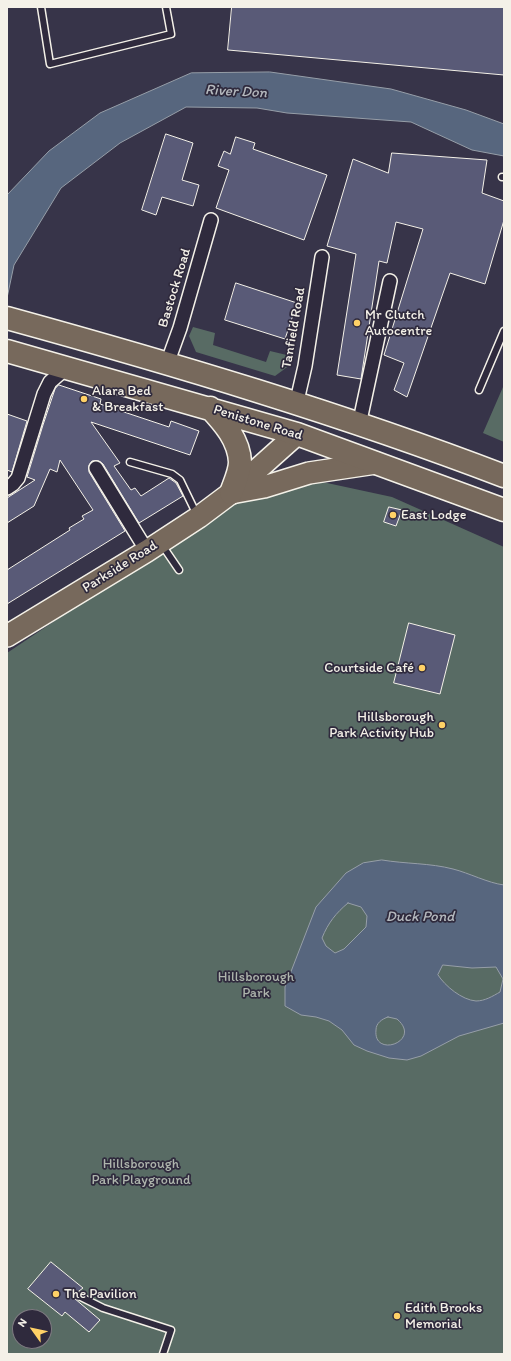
<!DOCTYPE html>
<meta charset="utf-8">
<style>
body{margin:0}
#map{position:relative;width:511px;height:1361px;overflow:hidden;background:#373449;font-family:Itim,sans-serif}
canvas{display:block}
.frame{position:absolute;inset:0;border:8px solid #f4f1e8;pointer-events:none}
.north{position:absolute;left:12px;top:1309px;width:40px;height:40px;box-sizing:border-box;background:#2f2a3d;border:1px solid #7e7a81;border-radius:50%;rotate:303deg;font-size:11px;font-weight:700;line-height:16px;text-align:center;color:#f4f1e8}
.north::after{content:'';display:block;margin:auto;width:14px;height:18px;background:#ffd166;clip-path:polygon(50% 0,100% 100%,50% 72%,0 100%)}
</style>
<div id="map">
<canvas width="511" height="1361"></canvas>
<div class="frame"></div>
<div class="north">N</div>
</div>
<script>
const g = document.querySelector('canvas').getContext('2d');
g.lineJoin = 'round';
function fillPath(path, color) { g.fillStyle = color; g.fill(path, 'evenodd'); }
function stroke(path, color, width, dash) { g.strokeStyle = color; g.lineWidth = width; g.lineCap = dash ? 'butt' : 'round'; g.setLineDash(dash || []); g.stroke(path); }
function drawText(font, color, halo, rows, align = 'center') {
  g.font = font + ' Itim,sans-serif'; g.lineWidth = 3.5; g.setLineDash([]); g.textBaseline = 'middle'; g.strokeStyle = halo; g.fillStyle = color; for (const [text, x, y, turn = 0] of rows) {
    g.save(); g.translate(x, y); g.rotate((+turn || 0) * Math.PI / 180); g.textAlign = isNaN(turn) ? turn : align; if (halo) g.strokeText(text, 0, 0); g.fillText(text, 0, 0); g.restore();
  }
}
fillPath(new Path2D(`
 M193,327L215,333L213,345L266,362L270,351L291,356L290,365L275,376L196,352L189,336Z
 M503,387H504V442L483,433Z
 M276,472L392,497L504,547V1354H7V653ZM20,1317H44V1341H20Z`), '#586b64');
const water = new Path2D(`
 M270,72L391,89L466,110L504,124V156L472,150L411,122L287,113L257,108L186,107L120,143L61,188L14,265L7,298V195L49,151L100,113L191,73Z
 M382,860C406,864 430,863 453,869C469,873 488,883 504,885V1023L459,1036L421,1056L407,1060L389,1058L367,1051L354,1045L342,1030L329,1021L316,1017L301,1015L285,1006V987L316,907L346,873L363,863ZM348,903L361,907L367,916L366,927L344,949L335,953L326,946L322,938C328,923 336,913 348,903ZM443,965L472,968L496,967L503,979L500,992C493,996 485,1001 476,1001C462,1000 445,986 438,975ZM388,1017L397,1019C423,1041 373,1059 376,1030C376,1023 382,1019 388,1017Z`);
fillPath(water, '#57667e');
stroke(water, '#969ea8', 1);
const building = new Path2D(`
 M232,7H504V75L228,50Z
 M166,134L193,143L182,180L199,185L193,206L162,197L156,215L142,210Z
 M236,137L255,143L253,149L327,175L304,240L216,208L229,170L218,166L224,151L230,154Z
 M392,153L487,160L482,193L504,201V220L485,284L450,273L407,397L394,390L404,363L384,355L423,229L396,222L387,263L379,261L361,379L337,375L356,254L327,246L353,159L388,173Z
 M236,283L297,303L285,339L225,320Z
 M59,385L101,399L100,404L169,427L171,421L199,431L190,455L91,422L120,463L114,466L131,490L135,488L141,496L169,478L176,483L183,496L139,523L103,464L99,461H92L89,465V472L125,531L7,604V570L70,530L69,528L84,519L82,516L93,510L60,460L57,472L50,469L34,506L7,523V498L35,480L27,477L43,425L55,389Z
 M7,414L27,421L12,472L7,470Z
 M389,507L402,510L396,526L384,522Z
 M409,623L455,635L440,694L394,683Z
 M51,1262L83,1288L75,1294L74,1298L100,1320L89,1332L65,1312L62,1316L28,1289Z`);
fillPath(building, '#595a77');
stroke(building, '#f4f1e8', 1);
const service = new Path2D(`
 M41,7L50,64L171,34L166,7
 M502,177H504
 M479,390L504,331
 M130,462L172,474L180,480L197,515
 M162,545L179,570
 M79,1296L103,1308L171,1330L163,1354`);
const minor = new Path2D(`
 M167,364L180,328L211,220
 M296,405L305,366L322,257
 M359,425L390,281
 M96,468L147,551
 M7,488L13,484L18,478L44,394L50,382L66,368`);
const primary = new Path2D(`
 M231,493L264,487L309,473L376,463
 M7,636L147,551L199,517L231,493L297,434`);
const trunk = new Path2D(`
 M7,318C174,364 342,414 504,476
 M7,351L297,434L504,510
 M210,408C224,423 239,440 240,462C240,472 234,484 231,493`);
stroke(service, '#f4f1e8', 9);
stroke(minor, '#f4f1e8', 16);
stroke(primary, '#f4f1e8', 24);
stroke(trunk, '#f4f1e8', 25);
stroke(service, '#2f2a3d', 6);
stroke(minor, '#2f2a3d', 13);
stroke(primary, '#77695c', 21);
stroke(trunk, '#77695c', 22);
for (const [x, y, r, color] of [
 [357,323,4,"#ffd166"],
 [84,399,4,"#ffd166"],
 [393,515,4,"#ffd166"],
 [422,668,4,"#ffd166"],
 [442,725,4,"#ffd166"],
 [56,1294,4,"#ffd166"],
 [397,1316,4,"#ffd166"]
]) { const dot = new Path2D(); dot.arc(x, y, r, 0, 2 * Math.PI); g.fillStyle = color; g.fill(dot); stroke(dot, '#2f2a3d', 1.5); }
drawText('14px', '#f4f1e8', '#2f2a3d', [
 ["Bastock Road",175,288,-73],
 ["Tanfield Road",294,328,-80],
 ["Penistone Road",258,423,17],
 ["Parkside Road",120,567,-32]
]);
drawText('14px', '#f4f1e8', '#2f2a3d', [
 ["Mr Clutch",365,315],
 ["Autocentre",365,331],
 ["Alara Bed",92,391],
 ["& Breakfast",92,407],
 ["East Lodge",401,515],
 ["Courtside Café",414,668,"right"],
 ["Hillsborough",434,717,"right"],
 ["Park Activity Hub",434,733,"right"],
 ["The Pavilion",64,1294],
 ["Edith Brooks",405,1308],
 ["Memorial",405,1324]
], 'left');
drawText('14px', '#aeb5ad', '#2f2a3d', [
 ["Hillsborough",256,977],
 ["Park",256,993],
 ["Hillsborough",141,1164],
 ["Park Playground",141,1180]
]);
drawText('italic 15px', '#b5b9be', '#2f2a3d', [
 ["River Don",236,92,3],
 ["Duck Pond",420,917]
]);
</script>
